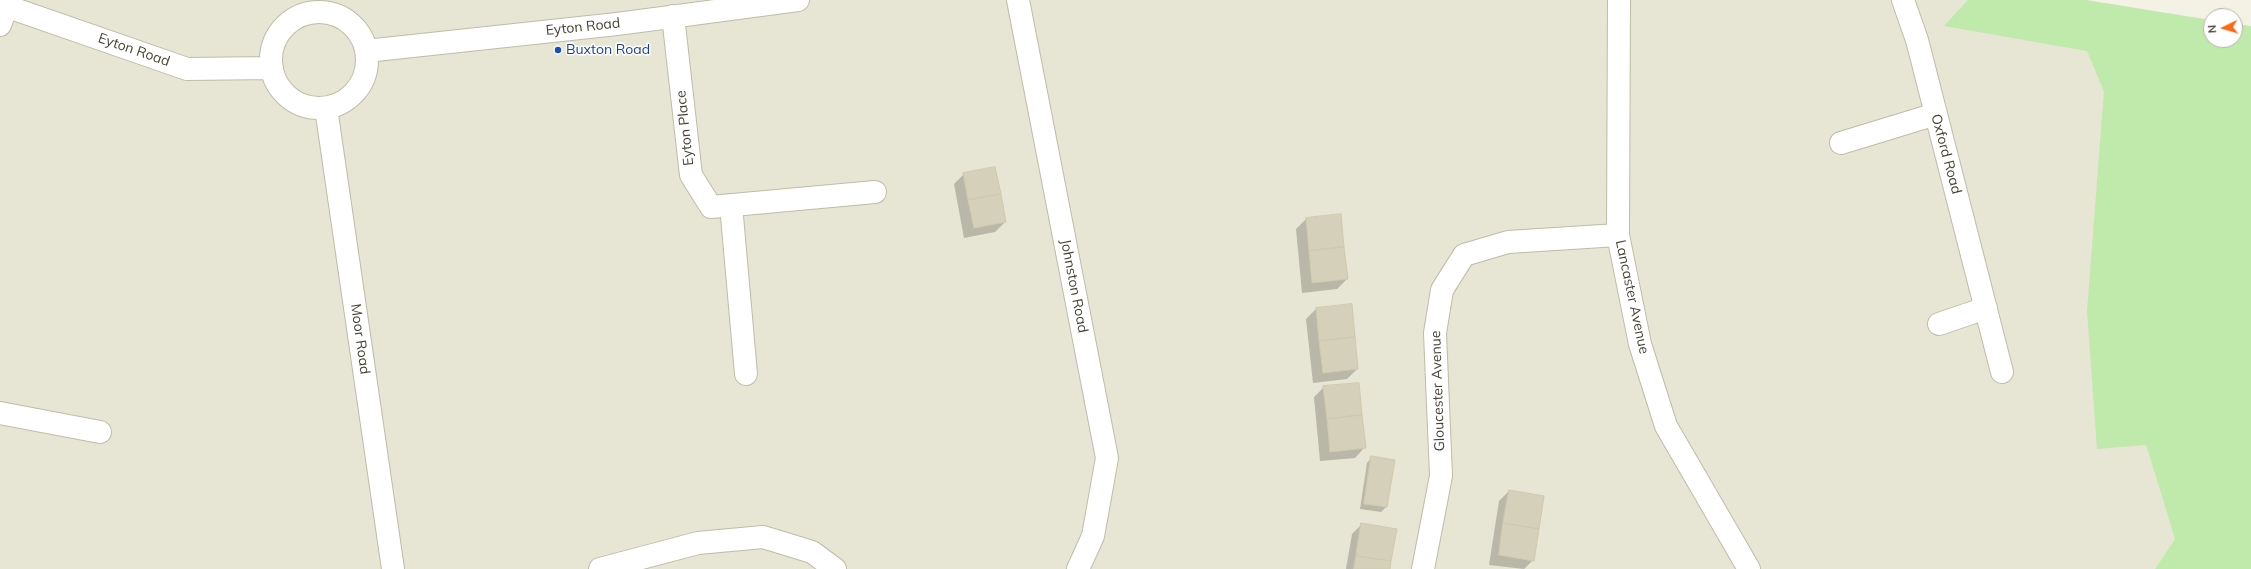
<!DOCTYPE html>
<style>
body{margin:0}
#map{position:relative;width:2251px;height:569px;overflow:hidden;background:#f3f2e5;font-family:Mulish,sans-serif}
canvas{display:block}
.north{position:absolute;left:2203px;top:8px;width:40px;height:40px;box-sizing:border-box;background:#fff;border:1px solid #b5b4ae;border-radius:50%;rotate:265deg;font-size:11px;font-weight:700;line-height:16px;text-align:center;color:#464334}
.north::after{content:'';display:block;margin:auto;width:14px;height:18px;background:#ff6910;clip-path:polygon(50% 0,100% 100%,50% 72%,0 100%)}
</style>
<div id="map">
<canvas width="2251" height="569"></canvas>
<div class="north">N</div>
</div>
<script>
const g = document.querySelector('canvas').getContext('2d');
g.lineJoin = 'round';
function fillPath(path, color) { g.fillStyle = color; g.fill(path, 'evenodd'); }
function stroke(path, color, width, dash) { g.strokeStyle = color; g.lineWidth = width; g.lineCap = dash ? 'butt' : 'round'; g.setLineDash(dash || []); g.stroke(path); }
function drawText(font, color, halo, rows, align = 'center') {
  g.font = font + ' Mulish,sans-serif'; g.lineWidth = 3; g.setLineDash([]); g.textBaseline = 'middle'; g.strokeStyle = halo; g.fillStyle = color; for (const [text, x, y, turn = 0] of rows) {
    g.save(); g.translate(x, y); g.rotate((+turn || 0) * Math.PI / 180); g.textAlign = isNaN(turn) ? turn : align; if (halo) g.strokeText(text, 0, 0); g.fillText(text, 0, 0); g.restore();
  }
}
fillPath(new Path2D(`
 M0,0H1978L2137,45L2146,445L2175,539L2155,569H0Z`), '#e7e5d3');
fillPath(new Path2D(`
 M1968,0H2086L2211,20V40H2235V24L2251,26V569H2155L2175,539L2146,445L2097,449L2087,311L2104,91L2087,51L1944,26Z`), '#c0e9ac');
fillPath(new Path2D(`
 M964,174L1005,222L995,232L964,238L954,184Z
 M1306,219L1347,279L1337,289L1302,293L1296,229Z
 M1316,309L1357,369L1347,379L1313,383L1306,319Z
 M1324,387L1365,447L1355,458L1320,461L1314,397Z
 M1372,457L1386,507L1381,512L1360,509L1367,463Z
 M1509,491L1533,560L1524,569L1489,565L1499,501Z
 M1362,524L1389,569H1346L1352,534Z`), '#0003');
const building = new Path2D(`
 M995,167L1001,194L968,200L963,173Z
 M1001,194L1006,222L974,228L968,200Z
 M1341,214L1344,247L1309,251L1306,218Z
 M1344,247L1348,279L1312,283L1309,251Z
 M1352,304L1355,337L1319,341L1316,308Z
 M1355,337L1358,369L1323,373L1319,341Z
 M1359,383L1362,415L1327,419L1323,386Z
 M1362,415L1366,448L1330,452L1327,419Z
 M1371,456L1395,460L1387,507L1364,504Z
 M1509,490L1544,496L1539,529L1503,523Z
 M1361,523L1397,529L1391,561L1356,556Z
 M1503,523L1539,529L1534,561L1499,555Z
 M1356,556L1391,561L1390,569H1354Z`);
fillPath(building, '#d5d0ba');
stroke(building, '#d0caad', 1);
const minor = new Path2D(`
 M1018,0L1107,458L1093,536L1078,569
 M1619,0L1618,235L1640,344L1666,426L1749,569
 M1903,0L1917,40L2002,372
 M0,4L187,69L272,68
 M271 60a48 48 0 1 1 96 0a48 48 0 1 1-96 0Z
 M673,16L691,175L711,207L875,192
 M0,25L7,6
 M366,51L617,24L798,0
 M326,108L393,569
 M1841,143L1936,114
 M731,205L746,374
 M1939,324L1986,308
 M0,413L100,432
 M600,569L698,543L763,537L812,552L835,569
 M1423,569L1441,476L1435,333L1442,290L1464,255L1508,242L1618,235`);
stroke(minor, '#bfbca7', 24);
stroke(minor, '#fff', 22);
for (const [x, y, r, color] of [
 [558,50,4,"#1a4fb4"]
]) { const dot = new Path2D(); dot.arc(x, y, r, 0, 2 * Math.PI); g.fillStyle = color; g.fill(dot); stroke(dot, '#fff', 1.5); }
drawText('14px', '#464334', '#fff', [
 ["Eyton Road",583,27,-6],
 ["Eyton Road",134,50,19],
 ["Eyton Place",685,128,-96],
 ["Oxford Road",1946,154,75],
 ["Johnston Road",1074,286,79],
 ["Lancaster Avenue",1632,297,78],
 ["Moor Road",360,339,82],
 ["Gloucester Avenue",1438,391,-92]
]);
drawText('14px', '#164399', '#fff', [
 ["Buxton Road",566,50]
], 'left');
</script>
